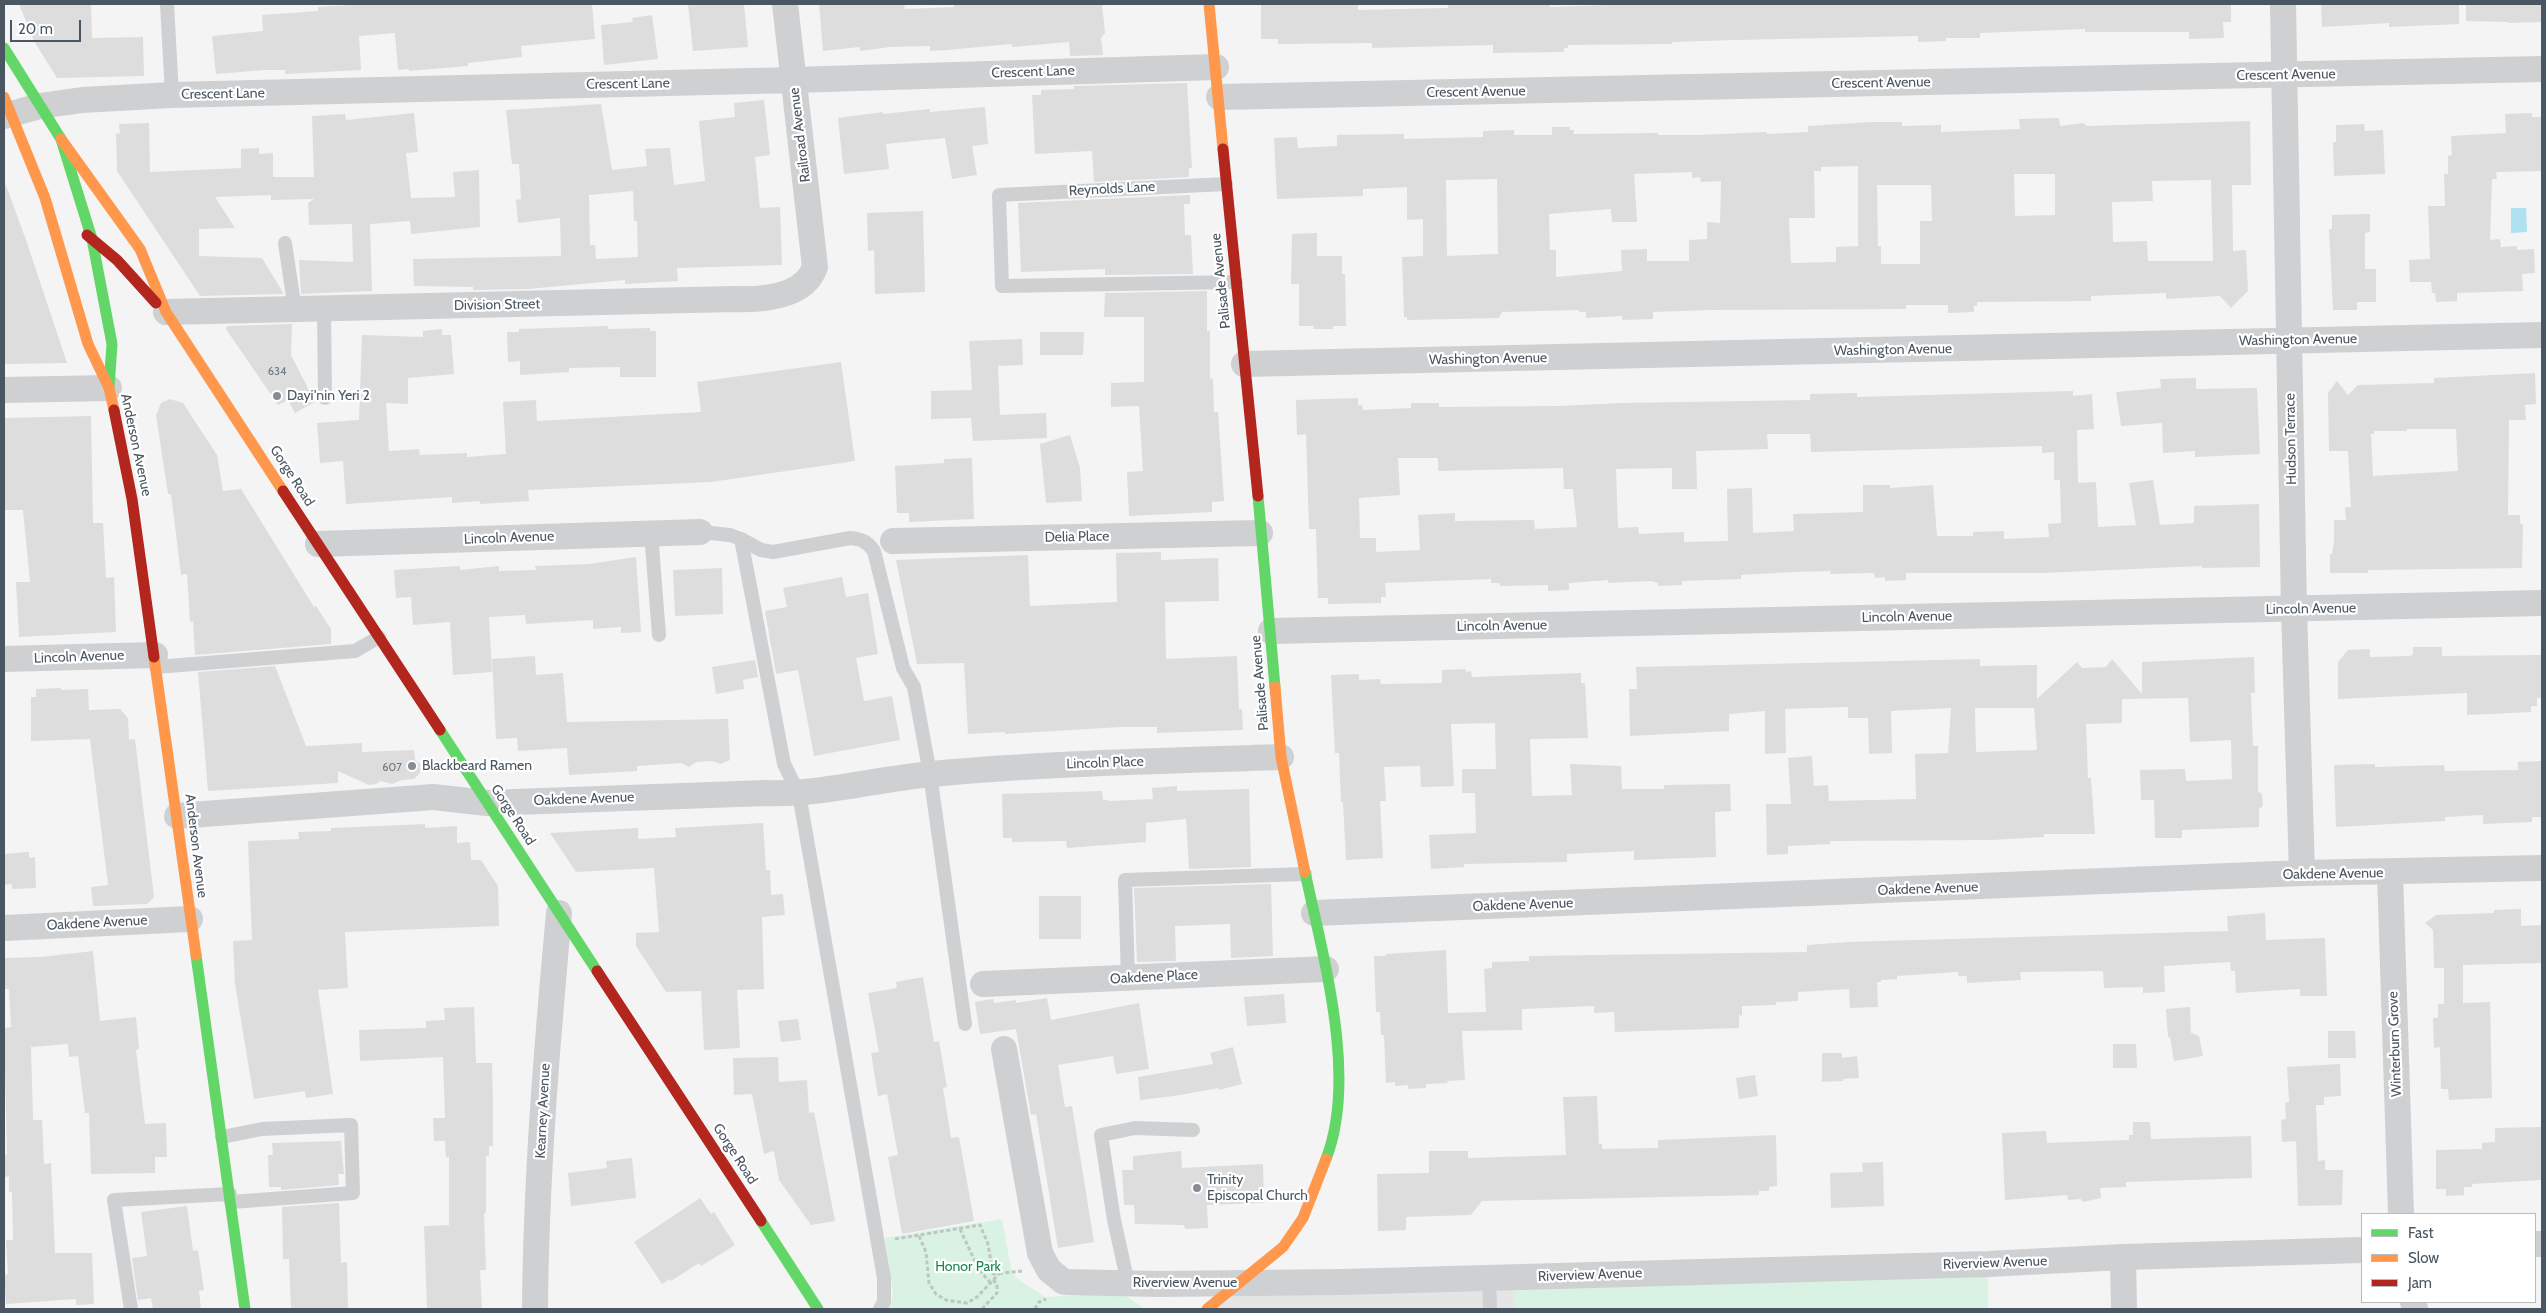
<!DOCTYPE html>
<style>
body{margin:0}
#map{position:relative;width:2546px;height:1313px;overflow:hidden;background:#f4f4f4;font-family:Cabin,sans-serif}
canvas{display:block}
.frame{position:absolute;inset:0;border:5px solid #4a5661;pointer-events:none}
.legend{position:absolute;left:2361px;top:1213px;width:175px;height:90px;box-sizing:border-box;background:#fff;border:1px solid #b7bbc0;margin:0;padding:6px 9px;list-style:none;font-size:15px;color:#4a5661}
.legend li{display:flex;align-items:center;gap:10px;height:25px}
.legend b{width:25px;border:1px solid #b7bbc0}
.scale{position:absolute;left:10px;top:20px;width:71px;height:22px;box-sizing:border-box;border:2px solid #4a5661;border-top:0;padding-left:6px;font-size:15px;line-height:18px;white-space:nowrap;color:#4a5661;-webkit-text-stroke:4px #fff;paint-order:stroke}
</style>
<div id="map">
<canvas width="2546" height="1313"></canvas>
<div class="frame"></div>
<ul class="legend">
<li><b style="height:6px;background:#63d668"></b>Fast</li>
<li><b style="height:6px;background:#ff974d"></b>Slow</li>
<li><b style="height:6px;background:#b3261e"></b>Jam</li>
</ul>
<div class="scale">20 m</div>
</div>
<script>
const g = document.querySelector('canvas').getContext('2d');
g.lineJoin = 'round';
function fillPath(path, color) { g.fillStyle = color; g.fill(path, 'evenodd'); }
function stroke(path, color, width, dash) { g.strokeStyle = color; g.lineWidth = width; g.lineCap = dash ? 'butt' : 'round'; g.setLineDash(dash || []); g.stroke(path); }
function drawText(font, color, halo, rows, align = 'center') {
  g.font = font + ' Cabin,sans-serif'; g.lineWidth = 4.5; g.setLineDash([]); g.textBaseline = 'middle'; g.strokeStyle = halo; g.fillStyle = color; for (const [text, x, y, turn = 0] of rows) {
    g.save(); g.translate(x, y); g.rotate((+turn || 0) * Math.PI / 180); g.textAlign = isNaN(turn) ? turn : align; if (halo) g.strokeText(text, 0, 0); g.fillText(text, 0, 0); g.restore();
  }
}
fillPath(new Path2D(`
 M1513,1277L1514,1309H1207L1241,1282Z`), '#e6e5e6');
fillPath(new Path2D(`
 M1002,1219L1011,1268L1016,1278L1045,1297L1121,1293L1145,1309H890L893,1293L885,1238Z
 M1988,1264V1309H1514L1513,1277Z`), '#d9f2e3');
fillPath(new Path2D(`
 M2511,208H2526L2527,232L2511,233Z`), '#aee2f0');
fillPath(new Path2D(`
 M19,4H91L92,38L143,37L144,76L57,78L34,41Z
 M365,4H592L595,39L521,46L522,57L468,63V66L409,71V69L398,70L395,33L359,36L361,70L285,74V70H265L216,74L212,36L263,31L262,15L318,11V7Z
 M688,4H744L748,47L693,51Z
 M819,4H904L905,9L954,7V4H1102L1105,33L1101,38L1103,55L1070,56L1069,42L1012,47V44L947,50L930,51V46L890,47L860,51V47L823,51Z
 M1261,4H1358V10L1448,8V4H1550V7L1637,4H2231V22H2223L2224,38L2189,39V32H2085V29L1980,33V38H1946V41L1918,42V36L1735,40L1672,42V44L1568,45V48H1564V52L1493,53V45L1372,48V43L1278,44V39H1261Z
 M2321,4H2459V24L2389,27V23L2322,27Z
 M2466,4H2542V22L2509,23V22L2466,21Z
 M652,15L658,59L604,65L601,25L633,22L632,18Z
 M1187,83L1192,168H1189V177L1094,182L1092,151L1035,154L1032,95H1041V90L1074,89V86Z
 M764,100L770,155L755,157L760,208L780,207L782,265L677,268L678,281L625,284V280L528,289L473,290V287L414,286L413,259L561,256L560,218L518,223L516,200L521,199L519,164H512L506,110L601,104L612,170L647,166L645,149L670,148L674,185L705,181L699,121L735,117L734,103ZM633,191L634,221H637L638,257L596,259L595,245H590L589,195Z
 M985,107L988,144L972,146L977,175L952,179L945,138L886,144L889,169L844,174L838,118L883,112V114L930,109V112Z
 M414,113L418,152L406,153L411,198L455,197L453,172L479,170L480,227L411,234L410,221L370,224L372,291L301,294L299,260L353,262L352,224L309,225L308,203L314,199L271,200V195L215,197L235,228L199,229V256L262,258L284,294L200,296L117,171L116,133L120,134L119,124L149,123L150,172L241,168V149L259,148V154L273,153V177H314L312,116L345,114L346,120Z
 M2532,113V117H2542V171L2496,172L2497,179H2492L2490,240L2500,239L2501,247L2517,246V250L2534,249L2535,273L2522,274L2523,291L2457,293V301L2436,302L2435,293H2432L2431,282H2410L2409,260L2430,259L2428,206H2445L2444,174H2448V156L2452,155L2451,136L2506,133L2505,114Z
 M2059,118L2060,126L2083,123L2087,126L2250,121L2251,185H2232L2233,251L2246,250L2248,291L2231,308L2220,296L2166,299V293L2091,296V301L1977,302V306H1974V312L1948,313V305H1906V309L1711,310L1653,312V319L1622,320V316L1586,318V312H1579V310L1502,312L1499,318L1407,320V317H1404L1402,257L1423,256V219L1407,220V187L1363,189V196L1277,199L1274,138L1297,137L1298,148L1337,146V135L1404,134V139L1483,137V131L1514,130V135H1552V127H1570V130H1574V134L1658,133V135H1698L1767,132V134L1808,132V126L1872,122H1902V126L1941,125V132L2020,129L2019,119ZM1858,166V246L1836,247V262L1791,263L1789,218H1815L1814,171H1821V167ZM1692,172V178L1700,177L1701,182L1721,181L1720,223L1707,222V239L1689,240V261H1647V249L1621,250L1622,271L1556,277V250H1550L1549,214L1611,209L1612,222H1637L1634,174ZM2014,174H2055V215L2015,216ZM1497,179L1498,254L1447,256L1446,180ZM2211,180L2213,261H2148L2147,241L2113,242L2112,202L2153,201L2152,181ZM1877,185H1931L1932,221H1920V264H1881V246H1878Z
 M2364,124L2365,131L2383,130L2385,174L2334,176L2333,142H2336V125Z
 M4,185H6L26,240L67,363L5,364Z
 M1190,195V204H1184L1185,235H1191L1193,274L1105,275V269L1021,272L1018,203Z
 M923,211L925,292L875,294L874,250L868,251L867,213Z
 M2370,214V232L2365,233V269H2376V302H2357V310H2333L2329,229H2332V215Z
 M1317,233V256H1342V274H1345L1346,326H1333V329H1313L1314,326H1299V284H1291L1292,234Z
 M1207,291V331H1210V379L1213,378L1214,412H1218L1224,501L1212,502V512L1129,516L1127,472L1143,471L1139,406L1111,407V383L1144,382V317H1104L1105,293Z
 M292,324L291,355L315,402L295,413L288,400L278,405L226,329L227,326Z
 M608,326V329L650,328V331H656V377H620V367L569,368V372L520,375V361L508,362L507,332H519V329Z
 M442,329V335H451L454,374L408,378V404L386,403L389,451L419,449L420,455L467,453V457L506,454L503,402L536,400L537,421L701,412L697,382L841,362L855,461L711,482L528,490L529,501L480,504V501L452,503V497L346,504L343,461L320,463L317,423L359,420L362,335L423,337V331Z
 M1040,332H1084L1083,355H1040Z
 M1022,339L1023,365L998,366L1000,415L1046,413L1047,438L973,441L971,418L931,419V391L972,390L969,341Z
 M2535,373L2536,404L2525,405L2526,420H2509L2508,515H2520V523L2523,525L2522,568L2368,570V573H2330V554H2332L2334,541V520H2346L2345,507H2351L2348,451H2329L2328,393L2337,381L2348,395L2358,385L2434,383V378ZM2407,429H2456L2458,471L2373,476L2371,434H2374V431H2407Z
 M2196,378V389L2257,388L2260,454L2195,457V451L2163,453L2162,423L2121,426L2116,392L2161,388L2160,379Z
 M2073,391V396L2092,394L2094,429L2077,430L2078,483L2096,482L2098,527L2136,525L2129,483L2153,480L2160,525L2194,523V506L2259,504L2260,567L2202,568V566L2042,573H1906V580L1885,581V577L1875,578L1874,573L1830,574L1831,571L1793,572L1741,575V579L1682,581V585L1658,586V583L1651,581L1608,583V580L1569,583V590L1548,591V585L1500,586L1499,583H1491V579L1385,583L1386,597H1381V603L1328,604V598H1318L1316,529H1309L1306,434L1297,435L1296,400L1358,398V405H1362L1363,410L1411,408V403H1439V407L1559,406L1622,403L1810,400V394L1857,393V397ZM1767,434H1810L1811,452L2042,446V453L2054,452V480H2060L2061,523L2048,524L2049,537L2004,539V531L1973,532V536H1937L1933,485L1890,488V485H1863V512L1793,514L1794,531L1753,533L1752,488L1727,489L1728,541L1684,542V532L1639,534L1638,527L1618,528L1616,469L1672,468V489H1697L1696,451L1768,449ZM1398,458H1438V471L1563,468L1564,489H1573L1577,527L1535,529L1534,520L1455,521V513L1418,515L1420,550L1376,552V538H1360L1359,498L1400,495Z
 M170,399L183,403L217,455L223,491L241,489L314,607L316,606L331,629V644L195,655L193,621L190,622L187,574L181,575L171,494H168L156,415L161,403Z
 M91,416L93,523H103L106,578L114,577L116,632L19,637L16,582H30L23,510H4V418Z
 M1070,435L1080,468L1082,501L1046,503L1040,444Z
 M972,458L974,519L909,522V513H897L895,466L944,463V459Z
 M1161,552V560L1218,558L1219,601L1165,602L1166,659L1237,656L1239,709H1242L1243,730L1157,733V727H1121L1005,734V732L968,734L964,663L917,664L896,560L1028,555L1030,606L1117,602L1116,553Z
 M636,557L641,632L621,633V627L593,629V620L526,624L525,615L489,617L492,672L453,675L450,622L413,625L411,597L396,598L394,570L460,566V570L499,566V571L536,570L535,566L589,564Z
 M722,568L723,614L675,616L673,570Z
 M842,577L846,597L868,593L878,654L856,658L864,701L892,696L900,740L814,756L798,670L776,674L765,611L787,607L783,588Z
 M2413,647H2442V656L2542,655V698H2537V706H2531V712L2467,715V693L2338,699V662L2348,650L2370,649V657L2409,656L2413,655Z
 M535,656L536,675L563,673L567,722L728,719L730,760L721,764L712,761L696,762L689,767L681,763L637,766V771L569,775L567,748L518,751L517,738L496,739L492,659Z
 M2254,657L2255,693H2251L2253,746H2258V791L2262,794L2263,806L2259,809V827L2182,830V838H2155L2154,800H2141L2140,770L2185,769L2186,781L2232,779L2231,740L2190,742L2188,698L2122,699V723L2086,724L2088,778H2091L2095,834H2044V837L1991,840L1830,841V844L1788,846V854L1767,855L1766,804H1791L1788,758L1812,756L1814,786L1828,785L1829,801L1916,799L1915,754L1948,753L1951,708L1891,711L1892,753L1869,754L1868,718H1848V707L1785,709L1786,753L1765,754V711L1729,714V731L1630,736L1629,689H1637L1636,667L1980,659V666L2037,665V699L2077,662L2082,668L2106,667L2112,659L2142,694V662ZM1975,708H2034L2037,750L1976,752Z
 M755,660L758,677L743,680L744,689L716,694L712,667Z
 M275,666L306,746L362,743V752L414,750L415,760L420,764V773L414,779L402,780L392,784L380,781L376,784L369,785L338,771V783L208,791L198,672Z
 M1465,669L1466,672L1471,671L1472,677L1581,673V683H1585L1588,738L1530,739L1532,796L1572,795L1570,764L1621,766L1622,789H1664V785L1730,784L1731,811L1715,812L1716,857L1634,860V851L1567,854V862L1464,864V867L1431,869L1429,835L1476,833L1475,793H1462V769H1496L1495,723L1451,724L1454,786L1421,787L1420,766L1384,767L1386,801H1380L1383,858L1346,860L1343,802H1341L1339,753H1335L1331,675L1359,674V680L1380,679L1381,684L1442,683V670Z
 M61,688V690L88,689L89,710L120,709L128,718L129,740L135,739L154,897L147,904L93,906L91,887L108,885L90,739L31,741V697H36V689Z
 M2542,761V817H2532V822L2483,824V815L2445,817V821L2336,827L2334,765L2375,764V767L2444,765L2445,771L2518,770V762Z
 M1177,786V791L1249,789L1251,867L1189,869L1186,819L1146,823V842L1067,848L1066,841L1012,842V838H1003L1002,794L1102,791L1103,800H1108V801L1153,799L1152,788Z
 M763,823L766,870H770L771,895L783,894L785,915L762,917L764,989L737,990L740,1048L704,1050L701,991L666,992L636,946V933L659,932L654,868L576,872L550,833L638,828V839L676,837L675,828Z
 M425,824V828L457,826V843L470,842L471,860H481L498,886L499,926L345,932L348,988L318,990L333,1094L306,1098L305,1091L254,1099L235,984L233,941L252,940L248,841L299,839L298,832L331,831V828Z
 M29,852V858L35,857L36,888L12,889V884L4,885V854Z
 M1271,884L1273,956L1231,958L1230,924L1175,926L1176,961L1137,962L1134,888Z
 M1039,896H1081V939H1039Z
 M2521,909V926L2542,925V963L2463,965V1003L2490,1002L2492,1098L2449,1100L2448,1089H2441L2440,1047L2434,1048L2433,1018H2438V1004H2444V968H2434L2433,930L2425,923L2436,915L2494,913V910Z
 M2265,913L2266,940L2325,938L2327,996H2300V989L2236,993L2235,971H2231L2230,962L2164,966L2165,992L2143,993V987L2104,988L2103,971L2020,972L2021,980L1967,983V976H1958V972L1897,976V979L1881,980V982H1877L1878,1007L1850,1008L1849,989L1798,992V1001L1776,1002V1005L1742,1006V1016L1739,1015V1028L1615,1032L1614,1012L1594,1013V1006L1522,1009V1030L1462,1031L1465,1080L1447,1081L1448,1083L1426,1084V1088L1408,1089V1085L1395,1086V1082L1386,1083L1384,1035H1381L1380,1012H1376L1374,956H1386V954L1446,950L1448,1013L1486,1012L1484,969L1492,968V962L1529,961V956L1807,952V945L1848,942L2228,931L2227,916Z
 M93,951L100,1021L136,1017L139,1049L136,1050L145,1124L166,1123L167,1157H155V1173L91,1174L89,1113H85L78,1056L69,1057L68,1044L31,1047L33,1120H42L44,1164L51,1163L55,1253H92L94,1304L76,1305V1299L6,1304L4,1275L8,1274L6,1240H13L12,1192H9V1176L5,1177L4,1160V1155H7L4,1028L11,1027L9,989H4V958L41,957Z
 M923,977L934,1042L939,1041L947,1087L943,1088L951,1138L959,1137L974,1221L902,1234L888,1157L898,1155L887,1094L878,1096L871,1053L879,1052L868,993L897,988L896,982Z
 M1284,994L1286,1023L1247,1026L1244,997Z
 M1047,998L1051,1020L1139,1003L1149,1069L1116,1074L1113,1056L1058,1065L1065,1107L1072,1106L1094,1242L1058,1248L1036,1114L1031,1115L1016,1029L980,1034L975,1002L993,999L994,1003L1016,1000V1003Z
 M474,1007L476,1063H492L493,1105V1146H489V1156H486V1213H484L486,1270H480L482,1309H427L424,1226L449,1225V1157H446L445,1141H434L433,1118H445L443,1057L360,1061L359,1030L426,1028V1021L445,1020L444,1008Z
 M2190,1007L2191,1033L2199,1036L2203,1056L2174,1061L2170,1037H2168L2166,1009Z
 M798,1019L801,1040L781,1042L778,1021Z
 M2328,1031H2355L2356,1058H2328Z
 M2113,1044H2136L2137,1068H2113Z
 M1233,1047L1242,1084L1219,1090V1088L1174,1096L1140,1100L1138,1077L1213,1064L1210,1053Z
 M1822,1053H1842V1058L1857,1056L1859,1078L1843,1079V1081L1822,1082Z
 M778,1057L779,1082L807,1080L809,1113L814,1112L835,1221L811,1225L779,1180L774,1151L764,1154L752,1094L734,1095L733,1058Z
 M2340,1064L2341,1096L2324,1097V1105H2316L2318,1161L2325,1160V1170H2343L2342,1205L2298,1206L2296,1141L2282,1142L2281,1120L2286,1119L2285,1103L2289,1102L2287,1067Z
 M1755,1075L1758,1096L1739,1099L1736,1078Z
 M1597,1096L1599,1144H1602V1149L1658,1148V1140L1776,1135L1777,1186L1769,1187V1191H1759V1195L1482,1201L1471,1215L1406,1217V1230L1378,1231L1377,1174L1429,1173V1151H1468V1158L1566,1155L1563,1097Z
 M2133,1122H2150L2151,1139L2251,1136L2252,1178L2126,1182V1187L2100,1188L2101,1198L2083,1202L2081,1199L2068,1200L2067,1195L2005,1200L2002,1133L2046,1131L2047,1143L2129,1140V1135H2133Z
 M2542,1127V1180L2472,1184V1187H2464V1195L2446,1196V1189H2436V1150L2482,1149V1143L2495,1142V1128Z
 M341,1141L344,1174H338L339,1185L281,1190V1187H269L268,1155H273L272,1143Z
 M1181,1151L1182,1168L1263,1164L1264,1203L1207,1205L1208,1228L1185,1229L1184,1225L1135,1224L1134,1205H1124L1122,1170H1133V1156Z
 M632,1158L636,1198L571,1206L568,1173L607,1168L606,1161Z
 M1883,1162L1884,1206L1831,1208L1830,1173L1863,1172L1862,1163Z
 M700,1198L711,1214L714,1212L735,1245L701,1266L699,1263L671,1281L670,1279L662,1284L634,1242Z
 M339,1203L341,1263L347,1262L348,1309H291L289,1259H283L282,1207Z
 M187,1206L193,1251L198,1250L204,1290L199,1291L201,1309H153L151,1298L138,1300L132,1258L147,1256L141,1212Z`), '#ddddde');
stroke(new Path2D(`
 M960,1229L979,1270L990,1282
 M919,1236L926,1252L929,1283L936,1294L946,1300L967,1303L977,1297L999,1274
 M895,1239L980,1225L988,1244L993,1274L1022,1271
 M982,1309L997,1293V1285L993,1279
 M1035,1309L1039,1302L1046,1299`), '#bcc7c4', 3, [4, 2.5]);
stroke(new Path2D(`
 M167,4L172,95
 M1226,184L999,195L1002,286L1236,282
 M285,243L295,310
 M324,309L325,398
 M700,532L730,535L741,539
 M651,533L659,635
 M156,667L355,651L379,637
 M1128,978L1125,880L1305,874
 M222,1137L262,1129L351,1125L353,1193L231,1202
 M1489,1278L1490,1309
 M1128,1283L1114,1220L1101,1135L1135,1128L1193,1130
 M131,1309L114,1200L230,1194
 M880,1309L884,1302V1278L799,794L784,764L741,539L761,550L773,552L850,538C861,539 867,541 874,551L903,668L914,687L930,774L965,1024`), '#ced0d2', 14);
stroke(new Path2D(`
 M2283,4L2294,609L2302,873
 M1219,97L2542,69
 M4,116L40,106L82,100L172,95L793,80L1216,67
 M166,312L734,299C762,300 804,298 815,267L785,4
 M1244,364L2542,335
 M4,390L109,388
 M893,541L1260,533
 M318,544L700,532
 M1271,631L2542,603
 M4,659L155,655
 M177,816L433,797L487,803L766,793C822,795 876,779 932,774C1048,763 1164,761 1281,757
 M2390,873L2401,1214
 M1314,913L2302,873L2542,868
 M4,928L190,919
 M983,984L1326,969
 M1004,1049L1040,1253L1049,1270L1064,1282L1159,1284L1342,1282L1988,1264L2123,1257L2362,1250
 M2535,1244H2542
 M2123,1257L2124,1309
 M2413,1302L2415,1309
 M535,1309C536,1177 547,1045 559,913`), '#ced0d2', 26);
stroke(new Path2D(`
 M4,48L61,139L92,239L112,344L109,387
 M1258,496L1275,687
 M440,730L597,971
 M1305,872C1323,957 1358,1077 1326,1159
 M196,955L245,1309
 M761,1221L818,1309`), '#63d668', 11);
stroke(new Path2D(`
 M1209,4L1223,149
 M4,97L45,198L88,344L109,388L114,410
 M61,139L140,249L166,312L283,491
 M154,657L196,955
 M1275,687L1281,757L1305,872
 M1207,1309L1283,1247L1303,1218L1326,1159`), '#ff974d', 11);
stroke(new Path2D(`
 M1223,149L1258,496
 M87,235L117,260L156,303
 M114,410L132,499L154,657
 M283,491L440,730
 M597,971L761,1221`), '#b3261e', 11);
for (const [x, y, r, color] of [
 [277,396,5,"#868d94"],
 [412,766,5,"#868d94"],
 [1197,1188,5,"#868d94"]
]) { const dot = new Path2D(); dot.arc(x, y, r, 0, 2 * Math.PI); g.fillStyle = color; g.fill(dot); stroke(dot, '#fff', 2); }
drawText('11px', '#707881', null, [
 ["634",277,372],
 ["607",392,768]
]);
drawText('14px', '#4a5661', '#fff', [
 ["Crescent Lane",1033,72,-2],
 ["Crescent Avenue",2286,75,-1],
 ["Crescent Avenue",1881,83,-1],
 ["Crescent Lane",628,84,-1],
 ["Crescent Avenue",1476,92,-1],
 ["Crescent Lane",223,94,-1],
 ["Railroad Avenue",800,135,-97],
 ["Reynolds Lane",1112,189,-3],
 ["Palisade Avenue",1221,281,-96],
 ["Division Street",497,305,-1],
 ["Washington Avenue",2298,340,-1],
 ["Washington Avenue",1893,350,-1],
 ["Washington Avenue",1488,359,-1],
 ["Hudson Terrace",2291,439,-91],
 ["Anderson Avenue",136,445,78],
 ["Gorge Road",292,476,57],
 ["Delia Place",1077,537,-1],
 ["Lincoln Avenue",509,538,-2],
 ["Lincoln Avenue",2311,609,-1],
 ["Lincoln Avenue",1907,617,-1],
 ["Lincoln Avenue",1502,626,-1],
 ["Lincoln Avenue",79,657,-2],
 ["Palisade Avenue",1260,683,-95],
 ["Lincoln Place",1105,763,-2],
 ["Oakdene Avenue",584,799,-2],
 ["Gorge Road",513,815,57],
 ["Anderson Avenue",196,846,83],
 ["Oakdene Avenue",2333,874,-1],
 ["Oakdene Avenue",1928,889,-2],
 ["Oakdene Avenue",1523,905,-2],
 ["Oakdene Avenue",97,923,-3],
 ["Oakdene Place",1154,977,-3],
 ["Winterburn Grove",2395,1044,-92],
 ["Kearney Avenue",543,1111,-87],
 ["Gorge Road",735,1154,57],
 ["Riverview Avenue",1995,1263,-2],
 ["Riverview Avenue",1590,1275,-2],
 ["Riverview Avenue",1185,1283]
]);
drawText('14px', '#4a5661', '#fff', [
 ["Dayi'nin Yeri 2",287,396],
 ["Blackbeard Ramen",422,766],
 ["Trinity",1207,1180],
 ["Episcopal Church",1207,1196]
], 'left');
drawText('14px', '#17864f', '#fff', [
 ["Honor Park",968,1267]
]);
</script>
